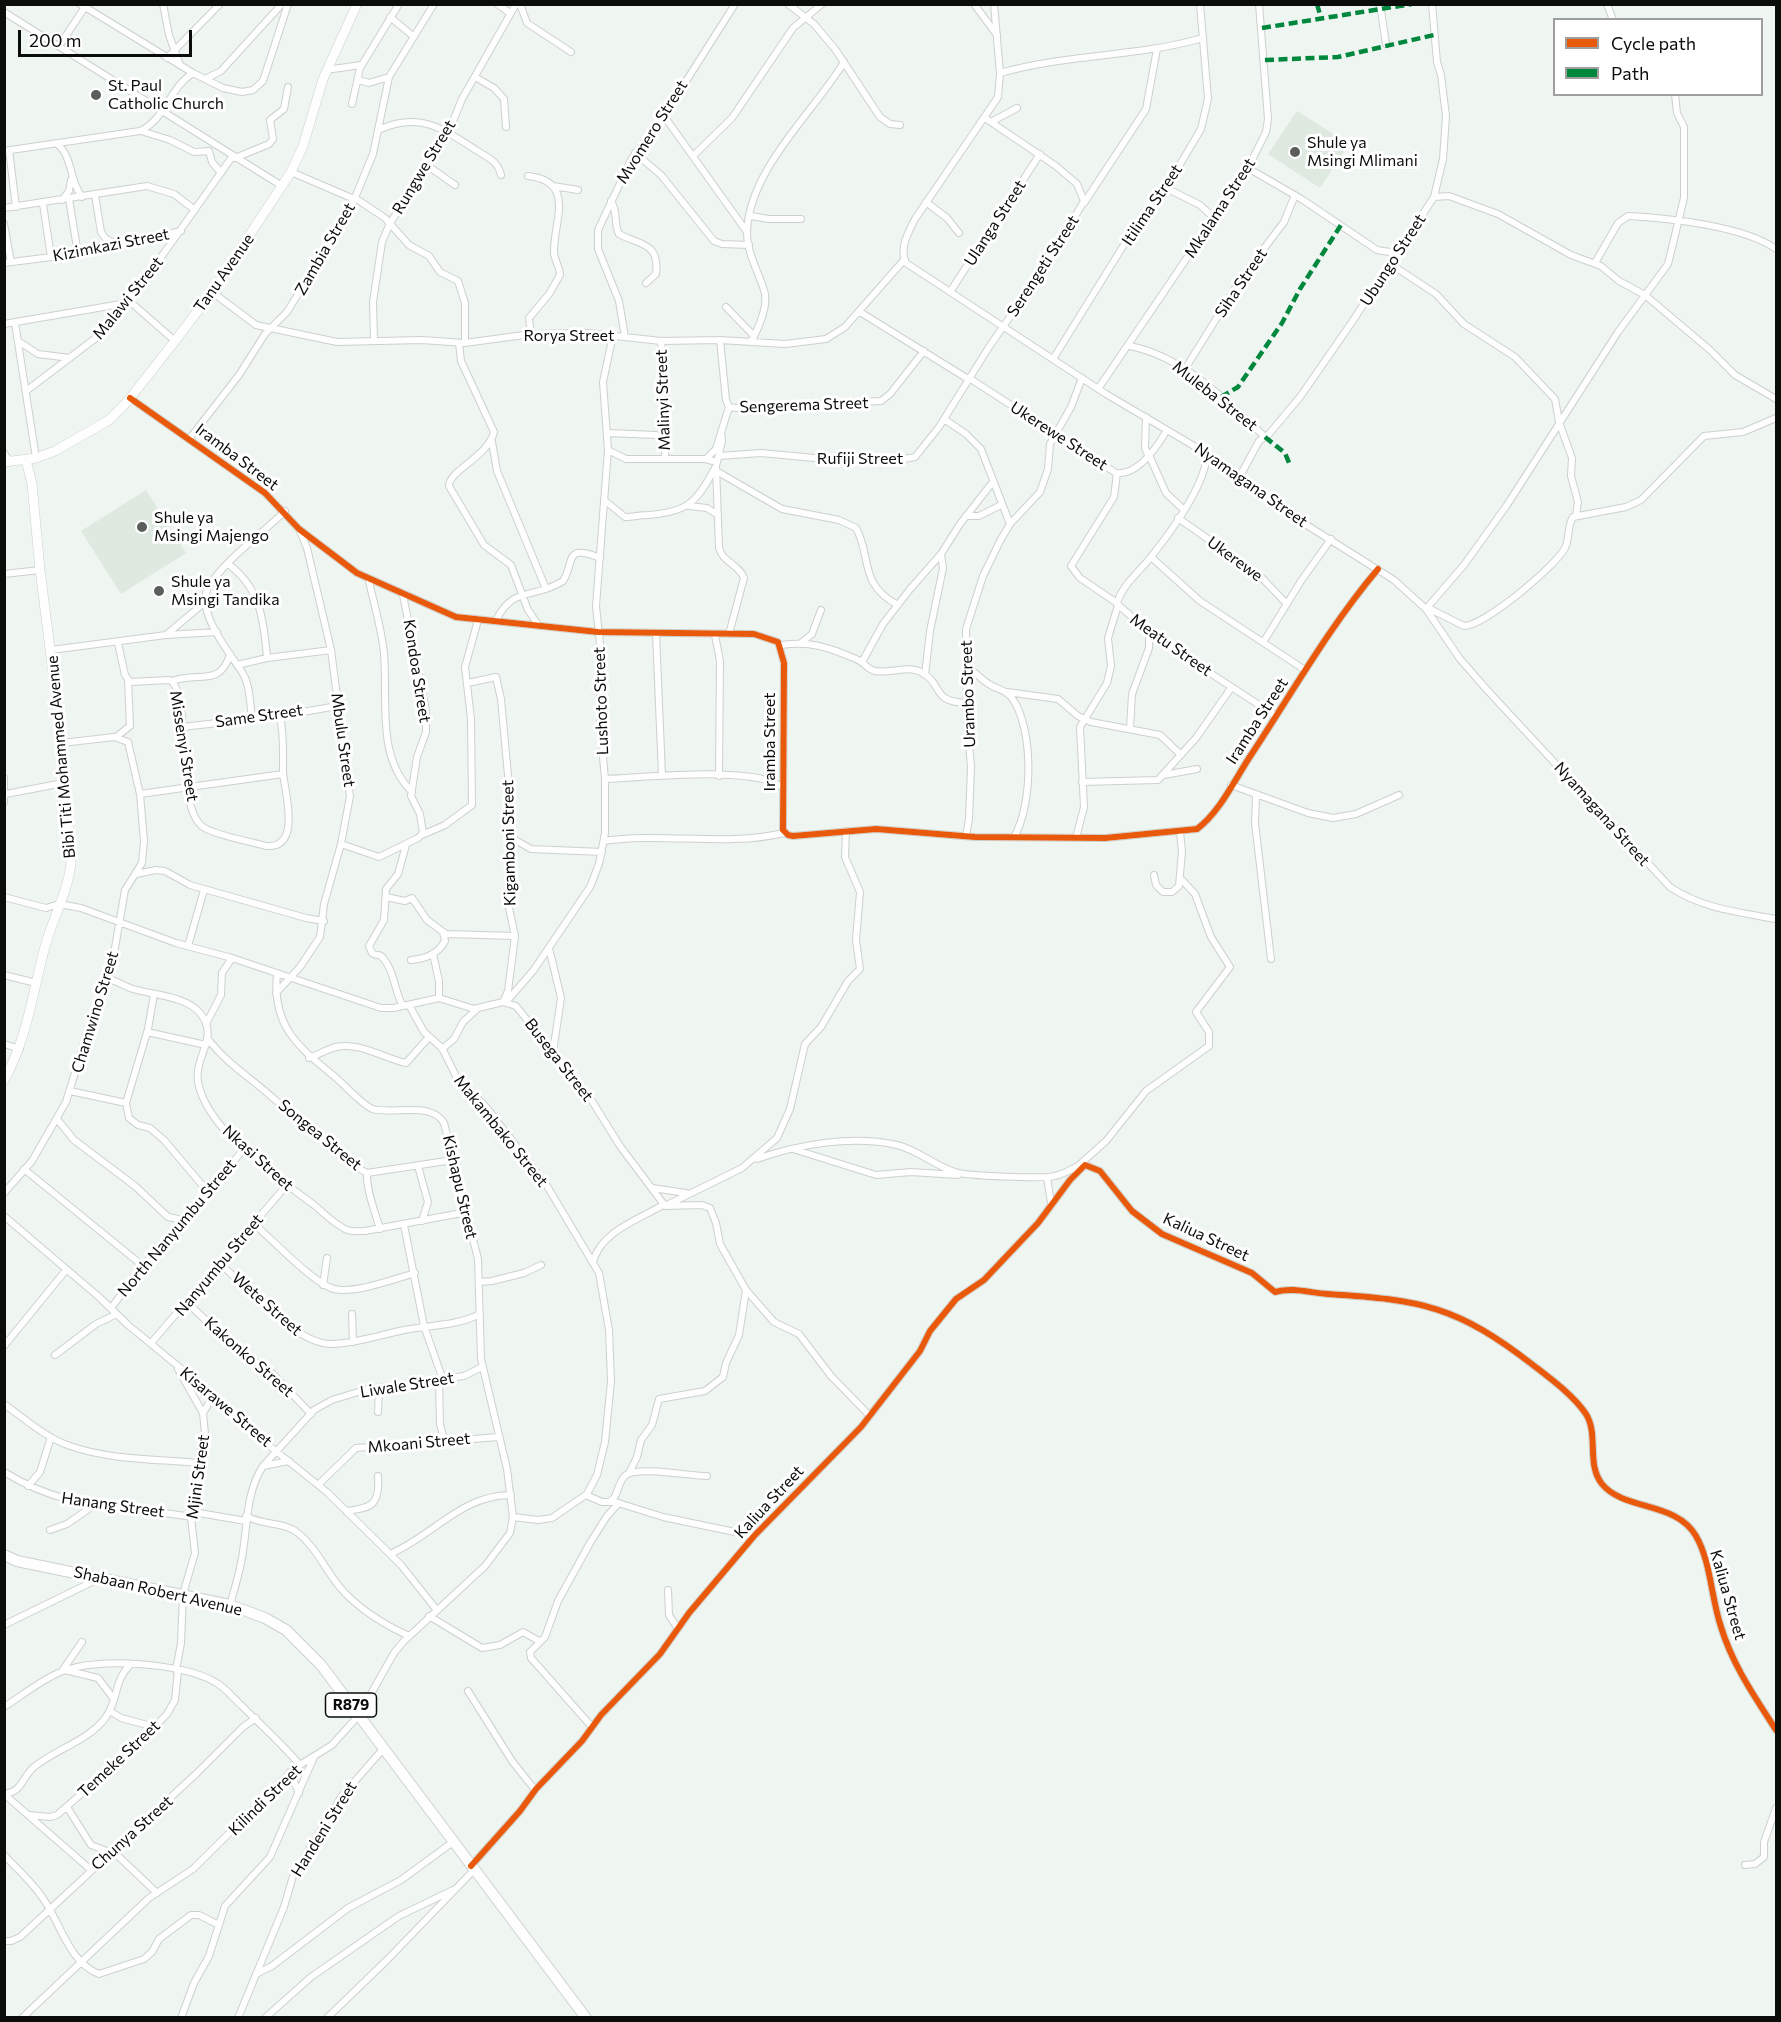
<!DOCTYPE html>
<style>
body{margin:0}
#map{position:relative;width:1781px;height:2022px;overflow:hidden;background:#eff5f0;font-family:Commissioner,sans-serif}
canvas{display:block}
.frame{position:absolute;inset:0;border:6px solid #0a0d0a;pointer-events:none}
.legend{position:absolute;left:1553px;top:18px;width:210px;height:78px;box-sizing:border-box;background:#fff;border:2px solid #9d9e9d;margin:0;padding:8px 10px;list-style:none;font-size:18px;color:#0a0d0a}
.legend li{display:flex;align-items:center;gap:12px;height:30px}
.legend b{width:30px;border:2px solid #9d9e9d}
.scale{position:absolute;left:18px;top:30px;width:174px;height:27px;box-sizing:border-box;border:3px solid #0a0d0a;border-top:0;padding-left:8px;font-size:18px;line-height:21px;white-space:nowrap;color:#0a0d0a;-webkit-text-stroke:4px #fff;paint-order:stroke}
</style>
<div id="map">
<canvas width="1781" height="2022"></canvas>
<div class="frame"></div>
<ul class="legend">
<li><b style="height:8px;background:#e8590c"></b>Cycle path</li>
<li><b style="height:8px;background:#00873e"></b>Path</li>
</ul>
<div class="scale">200 m</div>
</div>
<script>
const g = document.querySelector('canvas').getContext('2d');
g.lineJoin = 'round';
function fillPath(path, color) { g.fillStyle = color; g.fill(path, 'evenodd'); }
function stroke(path, color, width, dash) { g.strokeStyle = color; g.lineWidth = width; g.lineCap = dash ? 'butt' : 'round'; g.setLineDash(dash || []); g.stroke(path); }
function drawText(font, color, halo, rows, align = 'center') {
  g.font = font + ' Commissioner,sans-serif'; g.lineWidth = 6; g.setLineDash([]); g.textBaseline = 'middle'; g.strokeStyle = halo; g.fillStyle = color; for (const [text, x, y, turn = 0] of rows) {
    g.save(); g.translate(x, y); g.rotate((+turn || 0) * Math.PI / 180); g.textAlign = isNaN(turn) ? turn : align; if (halo) g.strokeText(text, 0, 0); g.fillText(text, 0, 0); g.restore();
  }
}
fillPath(new Path2D(`
 M1297,111L1349,144L1320,188L1268,154Z
 M146,490L186,553L121,594L81,531Z`), '#dee9df');
const street = new Path2D(`
 M80,4L193,73L223,88L242,92L253,90L263,81L288,4
 M163,4L169,35L180,65
 M497,4L510,13
 M520,4L527,23L571,52
 M788,4L814,24L835,49L880,117L890,124L900,125
 M974,4L997,35
 M994,4L1000,73L998,97L915,219C908,233 899,248 906,263L1106,394L1194,446L1289,514L1394,580L1426,609L1460,659L1488,691L1670,887C1703,909 1738,912 1776,919
 M1380,4L1386,44
 M1607,4L1613,20
 M4,12L282,186
 M390,17L413,36
 M59,46L87,4
 M167,58L220,4
 M326,70L361,65
 M1000,73C1066,54 1137,57 1203,38
 M475,77L494,88L504,99L506,127
 M205,79L221,71L282,4
 M358,80L369,83L389,77
 M352,104L360,68L399,4
 M664,116L747,232
 M991,122L1017,108
 M378,130C419,111 442,128 476,150C487,157 498,161 501,175
 M141,131L170,140L194,152L209,151L212,162L221,173
 M56,143C74,157 68,179 82,197
 M9,150L16,207
 M4,151L140,131C166,119 169,88 193,73
 M635,153L661,175L714,241L722,244L749,245
 M693,156L732,118L793,28L822,4
 M235,158L269,144L273,139L270,120L284,109L288,87
 M428,166L455,185
 M1248,168L1303,200L1377,250L1396,253
 M291,172L354,199
 M528,176C577,181 553,223 554,252C554,260 560,267 560,275L549,294L529,318L531,334
 M553,186L578,190
 M1166,188L1200,205L1213,217
 M95,195L101,232L106,239L120,246
 M1434,197L1449,196L1498,214L1571,255L1601,266L1619,281L1645,295L1710,350L1735,375L1776,399
 M355,198L385,218L409,245L429,256L440,272L458,281L465,303V343
 M69,199L78,254
 M62,200L69,191L71,180
 M611,201C619,214 613,223 619,234C639,245 660,242 656,274L646,283
 M926,202L947,218L959,233
 M1084,203L1146,109L1157,49
 M43,204L51,257
 M4,208L147,186L174,194L195,210
 M751,216L769,219H801
 M4,224L11,262
 M4,263L99,251L181,231
 M1389,263L1436,294L1464,324L1515,357L1555,399L1559,422L1572,458L1571,476L1578,502L1576,516
 M1595,263L1618,223L1628,216C1668,218 1744,226 1776,249
 M212,292L256,325L337,342L421,340L465,343L531,334L588,333L661,341L720,340L785,344L826,339L845,327L904,260
 M950,292L1040,154
 M127,299L175,341
 M726,307L754,336
 M860,312L968,379
 M15,323L36,458
 M4,324L121,304
 M625,337L619,301L598,249V230L631,160L664,116L735,4
 M720,340L726,400L729,407L736,408L881,401L890,394L924,351
 M18,341L38,354L70,358
 M374,341L373,302L382,242L390,223L421,178L449,131L462,99L516,4
 M661,341L666,395L665,459
 M751,342C758,329 769,305 764,290C758,271 747,253 747,232C749,169 814,112 844,62
 M459,343L461,361L494,432C488,457 449,470 449,486L484,545L511,565L528,610L539,626
 M1130,346C1184,357 1226,400 1265,437
 M1053,359L1130,235L1166,188L1201,129L1208,99L1200,4
 M1185,369L1241,279L1284,222L1295,195
 M969,378L1116,473C1138,476 1157,447 1167,430
 M1098,389L1248,168L1266,132L1268,119L1259,4
 M26,391L105,331L121,304L147,277L232,157
 M130,398L265,493L299,529L357,573L456,617L598,632L754,634L778,642L784,663L783,830L788,835L793,836L876,829L975,837L1105,838L1197,829C1220,812 1235,779 1251,755C1292,693 1329,627 1378,569
 M1146,417L1145,448L1148,455
 M944,419L966,434L981,449L1010,524
 M721,431L722,441L716,466L719,548C723,563 739,564 744,578L729,634
 M608,433L656,435L666,443
 M190,438L239,375L265,334L287,312L349,212L373,154L389,77L434,4
 M492,442L497,471L546,589
 M608,450L626,459H705L717,462
 M4,453L10,462
 M1149,455L1166,493L1183,509
 M1207,455C1204,489 1168,536 1146,563C1136,574 1120,589 1117,604L1155,637L1276,716
 M719,456L761,453L836,460L855,458L893,461L915,457L939,427L989,347L1049,261L1084,201L1077,184L1056,166L985,118
 M706,459L716,449L729,407
 M718,472L782,509L839,520L856,528C872,556 858,584 898,605
 M1239,478L1259,441L1269,434L1300,397L1352,322L1434,197L1443,159L1446,116L1441,75L1437,62L1432,4
 M604,500L625,517C633,517 640,515 648,515C690,512 697,501 716,466
 M689,506L707,508L718,515
 M966,516H979L1001,505
 M1178,518L1258,574L1287,604
 M1151,557L1200,601L1305,670
 M228,564C260,587 264,620 267,658
 M4,574L40,570
 M369,581C374,605 382,630 384,654C388,701 376,756 412,792
 M1117,603L1080,578L1071,566L1114,497L1117,473
 M1428,608L1464,626C1484,626 1555,567 1565,548C1570,538 1567,526 1573,517L1626,507L1641,500L1704,436L1743,432L1776,418
 M1426,609L1464,565L1507,505L1618,332L1668,264L1684,198V127L1677,113L1675,94
 M496,620C514,585 533,600 563,581C575,563 563,543 600,558
 M167,634L204,603
 M656,634L662,775
 M715,635L720,661L719,776
 M1264,641L1301,581L1331,539
 M802,642L812,634L821,610
 M118,643L125,675L130,682L170,680C193,695 174,807 203,827C217,836 249,841 266,846C303,849 284,790 283,772C283,753 284,735 280,716
 M781,645C811,641 828,647 856,659C864,662 867,669 875,671C890,674 907,665 921,672C944,684 930,702 967,703
 M51,650L166,635L217,632
 M862,662L883,624L911,588L941,554L960,524L992,483
 M237,665L267,658L331,650
 M967,667C976,672 980,679 989,684C997,690 1006,689 1012,698C1034,729 1033,805 1014,837
 M925,675L930,631L943,568L941,554
 M173,681C198,671 220,688 230,654
 M468,683L496,677L501,699L509,786L508,903L515,936L508,991L503,1002
 M1007,692L1058,699L1078,716L1091,722L1160,735L1181,755
 M252,718C250,704 250,684 242,672C229,652 194,610 209,586C228,557 261,535 285,511
 M182,727L280,716L337,706
 M1130,729L1132,694L1149,648V633
 M116,737L130,726L128,680
 M1164,775L1197,769
 M4,778V802
 M605,779C643,778 754,765 782,787
 M1082,782L1158,780L1196,738L1231,688
 M1231,785L1308,813L1333,818L1356,814L1399,795
 M6,794L63,783
 M140,794L283,774
 M1256,796L1255,823L1271,959
 M422,835L445,825L472,805L471,719L465,667L478,620
 M966,836L969,819L971,767L967,720L966,629L983,576L1000,541L1010,524L1040,492L1048,469L1050,444L1071,407L1082,378
 M510,837L531,849L602,852
 M1076,838L1084,807L1080,727L1107,683L1111,666L1108,638L1118,605
 M604,841C663,832 725,847 784,833
 M341,844L379,857L418,838L423,833L420,814L411,796L417,757L426,732V710L403,595
 M136,874L156,870L165,871L190,885L306,918L324,921
 M1154,875L1156,885L1163,892H1172L1179,886L1182,851L1180,832
 M4,897L46,908L59,904L81,908L176,943L232,958L381,1008H394L439,998L474,1009L503,1002L516,1006L592,1101L620,1146L665,1206L742,1168L777,1138L790,1109L805,1044L821,1027L848,981L860,969L856,940L860,892L845,857L846,831
 M386,897L405,901L412,898L427,920L446,934L515,936
 M188,946L204,890
 M549,948L561,998L553,1052
 M433,954L439,981V998
 M411,960C425,959 438,954 445,941L443,932
 M4,975L36,983
 M108,979C117,981 124,986 133,989C153,995 186,996 200,1013C220,1037 194,1056 198,1082C207,1131 277,1177 314,1205C325,1214 334,1224 347,1230C353,1232 359,1231 365,1231L467,1212
 M276,993L300,967L320,937L324,904L341,844L350,796L331,650L307,548L299,529
 M506,1002L533,971L590,887L599,864L605,833V779L600,725V644L596,606L608,450L603,382L613,335
 M409,1005L424,1032L442,1048L456,1076L487,1108L547,1186L599,1273L609,1330L611,1381L605,1442L597,1475L587,1494L552,1518L538,1520L513,1517
 M403,1006C394,991 395,972 383,958C378,952 378,958 372,953L369,946L384,920L386,889L398,874L406,845
 M206,1024L221,995L222,973L232,958
 M147,1032L206,1045
 M208,1039C226,1063 251,1078 273,1098C304,1123 332,1155 367,1173L453,1160
 M4,1044L20,1049
 M442,1049L454,1039L463,1022L476,1010
 M309,1058C318,1055 327,1049 336,1047C361,1042 382,1058 406,1063L429,1037
 M70,1091L126,1103L129,1118L138,1125L150,1128L164,1140L208,1192
 M126,1103L148,1029L154,994
 M57,1119L74,1140L135,1186L168,1217L183,1220
 M793,1149L876,1175L911,1172L958,1175
 M757,1159C800,1144 852,1135 897,1145C918,1150 935,1166 955,1172C966,1176 1044,1179 1055,1176C1064,1174 1072,1169 1080,1165
 M418,1166L428,1202L422,1221
 M1078,1166L1106,1141L1146,1091L1209,1046V1032L1196,1012L1230,967L1211,937L1195,894L1181,879
 M24,1169L143,1266
 M367,1173C366,1189 375,1212 380,1229
 M1047,1177L1051,1203
 M652,1188L686,1193
 M4,1193L32,1161L66,1102L88,1030L112,965L125,890L142,863L144,841L140,794L128,742L114,737L62,743
 M665,1206L702,1205L710,1208L716,1223L720,1244L746,1290L774,1322L799,1334L831,1376L870,1416
 M4,1216L99,1297L128,1325L201,1385L241,1423L328,1493L401,1565L436,1609
 M255,1225C273,1240 314,1284 334,1289C354,1294 395,1279 415,1273
 M404,1225L424,1326L443,1380
 M593,1262C601,1231 638,1220 663,1205
 M219,1263C247,1286 296,1345 332,1344C357,1343 380,1335 404,1330C429,1325 457,1326 480,1314
 M479,1282L492,1281L524,1273L541,1265
 M323,1285L327,1258
 M188,1300L194,1309L234,1347L272,1373L311,1414
 M111,1308L143,1266L244,1149
 M352,1314L353,1342
 M151,1343L286,1186
 M4,1346L66,1270
 M55,1355L96,1324L117,1314
 M439,1380L440,1424L444,1440
 M4,1404C25,1419 46,1438 70,1446C110,1460 156,1459 198,1463
 M378,1412L379,1388
 M203,1413L209,1403L217,1401
 M263,1466L314,1410L332,1400L368,1389L464,1376L482,1367
 M4,1472C71,1513 120,1504 191,1517
 M629,1473L637,1457L641,1440L652,1425L659,1399L705,1391L723,1377L726,1363L739,1335L746,1290
 M318,1485L356,1448L499,1437
 M28,1486L40,1472L51,1437
 M586,1495L602,1502H615L663,1517L754,1536
 M609,1502C620,1496 616,1483 626,1475C638,1466 690,1476 707,1476
 M346,1511C373,1508 380,1504 378,1476
 M193,1512L246,1521
 M246,1516C263,1526 283,1521 298,1533C318,1549 327,1574 344,1592C362,1611 385,1625 409,1636
 M50,1530L67,1524L93,1506
 M390,1554C433,1536 461,1495 511,1495
 M668,1590L669,1615L678,1629
 M230,1605C235,1587 241,1569 243,1551C248,1520 246,1493 263,1466L289,1461
 M429,1616L482,1648L500,1645L523,1632L539,1641
 M4,1625L98,1579
 M65,1670L98,1678L113,1698
 M176,1670L181,1643L183,1594L195,1553L191,1517L199,1457L205,1434L203,1413L178,1369
 M62,1671L82,1642
 M468,1691L512,1761L535,1790
 M4,1707C23,1695 42,1679 63,1671C96,1657 184,1663 215,1682C226,1688 233,1698 242,1706C262,1726 282,1744 300,1765
 M110,1711L121,1718L155,1727
 M592,1727L531,1658L530,1652L545,1637L558,1601L590,1543L607,1516L619,1503
 M290,1772L299,1793
 M4,1794L91,1870
 M5,1794C23,1791 22,1777 34,1767C56,1749 90,1740 106,1717C119,1699 113,1681 131,1664
 M67,1807L91,1845L117,1855L157,1893
 M29,1815L50,1817L57,1815L133,1749L167,1714L175,1700L178,1670
 M4,1855C17,1869 32,1882 42,1897C60,1921 68,1962 99,1974L144,1959L152,1952L159,1939L191,1915H199L219,1925
 M1745,1865L1755,1864L1764,1857V1842L1776,1808
 M471,1866L520,1811L536,1789L582,1741L601,1715L660,1654L689,1613L754,1536L861,1427L920,1351L930,1331L956,1299L984,1280L1038,1223L1070,1180L1085,1165L1100,1171L1132,1211L1162,1234L1252,1273L1275,1292C1292,1287 1311,1293 1328,1294C1422,1300 1457,1306 1533,1365C1551,1379 1573,1395 1586,1414C1599,1435 1586,1464 1602,1484C1624,1511 1676,1501 1696,1536C1711,1562 1711,1598 1721,1627C1733,1666 1755,1697 1776,1730
 M4,1941H11L20,1937L197,1773L243,1727L256,1718
 M256,1974L272,1966L348,1908L401,1880L453,1842
 M22,2018L149,1898L193,1869L295,1768L332,1745L359,1715L394,1653L404,1641L485,1566L510,1533L513,1517L507,1469L481,1359L478,1259L444,1123C431,1101 394,1115 372,1109C357,1100 347,1087 334,1076C297,1046 272,1026 277,973
 M181,2018L194,1983L209,1956L225,1906L270,1857L314,1757
 M238,2018L284,1907L293,1876L341,1797L384,1748
 M265,2018L311,1977L399,1916L453,1890
 M327,2018L387,1960L474,1870`);
const secondary = new Path2D(`
 M4,462L36,458L55,451L109,420L127,402L175,341L212,292L291,172L303,146L323,79L357,4
 M4,1080C28,1038 33,989 46,943C54,916 68,891 71,863L62,743L40,570L32,484L26,460`);
const primary = new Path2D(`
 M4,1555L17,1561L230,1605L265,1618L286,1630L321,1665L586,2018`);
stroke(street, '#cdd1ce', 8);
stroke(secondary, '#cdd1ce', 10);
stroke(primary, '#cdd1ce', 12);
stroke(street, '#fdfefd', 6);
stroke(secondary, '#fdfefd', 9);
stroke(primary, '#fdfefd', 10);
stroke(new Path2D(`
 M1317,4L1321,18
 M1262,28L1412,4
 M1265,60L1338,57L1434,35
 M1221,397L1238,387L1282,323L1300,289L1341,225
 M1265,437L1285,453L1290,465`), '#00873e', 4.5, [9, 4.5]);
stroke(new Path2D(`
 M130,398L265,493L299,529L357,573L456,617L598,632L754,634L778,642L784,663L783,830L788,835L793,836L876,829L975,837L1105,838L1197,829C1220,812 1235,779 1251,755C1292,693 1329,627 1378,569
 M471,1866L520,1811L536,1789L582,1741L601,1715L660,1654L689,1613L754,1536L861,1427L920,1351L930,1331L956,1299L984,1280L1038,1223L1070,1180L1085,1165L1100,1171L1132,1211L1162,1234L1252,1273L1275,1292C1292,1287 1311,1293 1328,1294C1422,1300 1457,1306 1533,1365C1551,1379 1573,1395 1586,1414C1599,1435 1586,1464 1602,1484C1624,1511 1676,1501 1696,1536C1711,1562 1711,1598 1721,1627C1733,1666 1755,1697 1776,1730`), '#e8590c', 6);
for (const [x, y, r, color] of [
 [96,95,6,"#5a5e5a"],
 [1295,152,6,"#5a5e5a"],
 [142,527,6,"#5a5e5a"],
 [159,591,6,"#5a5e5a"]
]) { const dot = new Path2D(); dot.arc(x, y, r, 0, 2 * Math.PI); g.fillStyle = color; g.fill(dot); stroke(dot, '#fff', 2); }
for (const [x, y, w] of [
 [351,1705,51]
]) { const box = new Path2D(); box.roundRect(x - w / 2, y - 12, w, 24, 4.5); g.fillStyle = '#fff'; g.fill(box); stroke(box, '#0a0d0a', 1.5); }
drawText('bold 15px', '#0a0d0a', null, [
 ["R879",351,1705]
]);
drawText('16px', '#0a0d0a', '#fff', [
 ["St. Paul",108,86],
 ["Catholic Church",108,104],
 ["Shule ya",1307,143],
 ["Msingi Mlimani",1307,161],
 ["Shule ya",154,518],
 ["Msingi Majengo",154,536],
 ["Shule ya",171,582],
 ["Msingi Tandika",171,600]
], 'left');
drawText('16px', '#0a0d0a', '#fff', [
 ["Mvomero Street",652,132,-58],
 ["Rungwe Street",424,167,-59],
 ["Itilima Street",1152,205,-56],
 ["Mkalama Street",1220,208,-57],
 ["Ulanga Street",995,223,-57],
 ["Kizimkazi Street",111,245,-11],
 ["Zambia Street",325,249,-60],
 ["Ubungo Street",1393,260,-57],
 ["Serengeti Street",1043,266,-57],
 ["Tanu Avenue",224,273,-55],
 ["Siha Street",1241,283,-56],
 ["Malawi Street",128,298,-51],
 ["Rorya Street",569,336],
 ["Muleba Street",1215,396,38],
 ["Malinyi Street",663,400,-92],
 ["Sengerema Street",804,405,-2],
 ["Ukerewe Street",1059,436,33],
 ["Iramba Street",237,457,37],
 ["Rufiji Street",860,459],
 ["Nyamagana Street",1251,485,35],
 ["Ukerewe",1235,559,36],
 ["Meatu Street",1171,645,35],
 ["Kondoa Street",417,671,81],
 ["Urambo Street",968,694,-92],
 ["Lushoto Street",601,701,-92],
 ["Same Street",259,716,-8],
 ["Iramba Street",1257,721,-57],
 ["Mbulu Street",343,740,82],
 ["Iramba Street",770,742,-90],
 ["Missenyi Street",184,746,81],
 ["Bibi Titi Mohammed Avenue",61,757,-95],
 ["Nyamagana Street",1602,814,48],
 ["Kigamboni Street",509,843,-91],
 ["Chamwino Street",95,1012,-73],
 ["Busega Street",559,1060,52],
 ["Makambako Street",501,1131,51],
 ["Songea Street",320,1135,39],
 ["Nkasi Street",258,1158,42],
 ["Kishapu Street",460,1187,77],
 ["North Nanyumbu Street",177,1228,-50],
 ["Kaliua Street",1206,1237,25],
 ["Nanyumbu Street",219,1265,-50],
 ["Wete Street",267,1304,41],
 ["Kakonko Street",249,1357,41],
 ["Liwale Street",407,1385,-9],
 ["Kisarawe Street",226,1407,40],
 ["Mkoani Street",419,1443,-5],
 ["Mjini Street",198,1477,-82],
 ["Kaliua Street",769,1502,-47],
 ["Hanang Street",113,1505,8],
 ["Shabaan Robert Avenue",158,1591,13],
 ["Kaliua Street",1728,1595,74],
 ["Temeke Street",119,1759,-43],
 ["Kilindi Street",265,1800,-44],
 ["Handeni Street",324,1829,-58],
 ["Chunya Street",132,1833,-42]
]);
</script>
